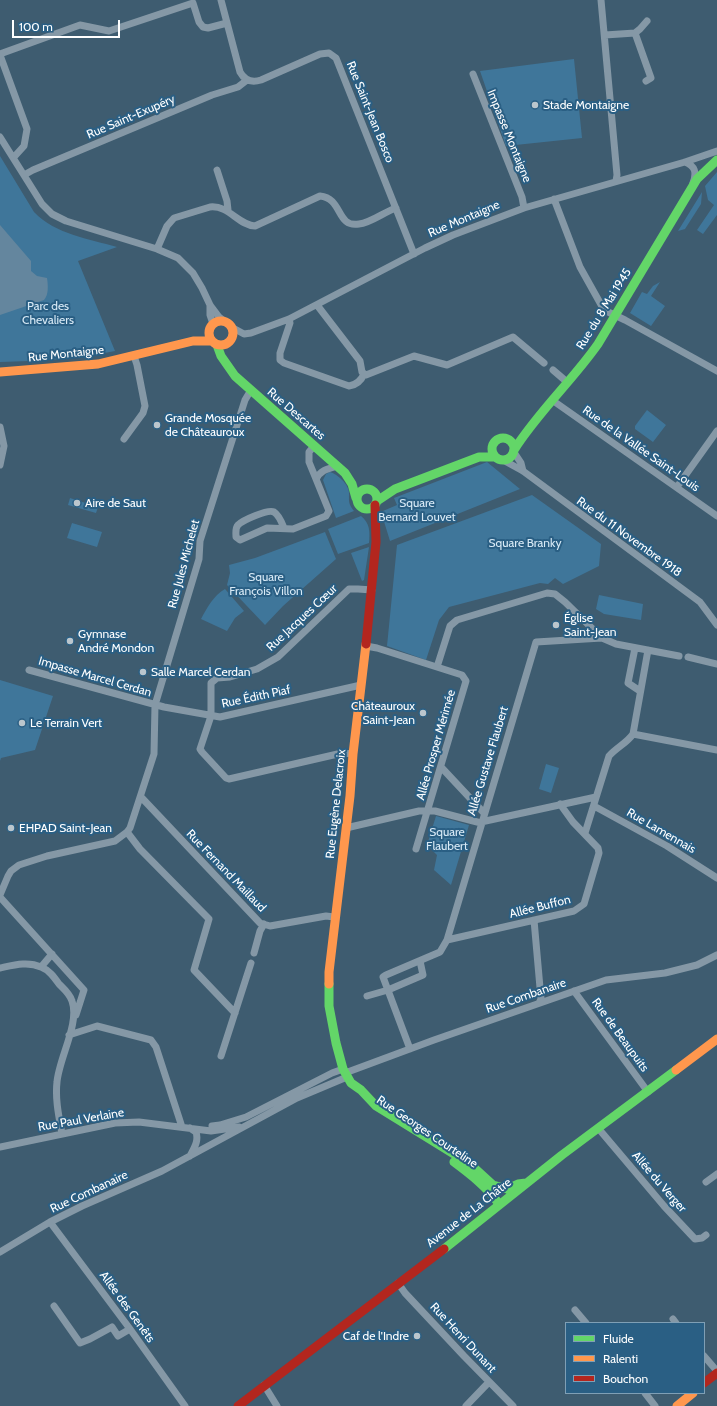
<!DOCTYPE html>
<meta charset="utf-8">
<style>
body{margin:0}
#map{position:relative;width:717px;height:1406px;overflow:hidden;background:#3e5c70;font-family:Cabin,sans-serif}
canvas{display:block}
.legend{position:absolute;left:565px;top:1322px;width:140px;height:72px;box-sizing:border-box;background:#2a5f84;border:1px solid #7f9fb5;margin:0;padding:5px 7px;list-style:none;font-size:12px;color:#fff}
.legend li{display:flex;align-items:center;gap:8px;height:20px}
.legend b{width:20px;border:1px solid #7f9fb5}
.scale{position:absolute;left:12px;top:20px;width:108px;height:18px;box-sizing:border-box;border:2px solid #fff;border-top:0;padding-left:5px;font-size:12px;line-height:14px;white-space:nowrap;color:#fff;-webkit-text-stroke:3px #2a5f84;paint-order:stroke}
</style>
<div id="map">
<canvas width="717" height="1406"></canvas>
<ul class="legend">
<li><b style="height:5px;background:#63d668"></b>Fluide</li>
<li><b style="height:5px;background:#ff974d"></b>Ralenti</li>
<li><b style="height:5px;background:#b3261e"></b>Bouchon</li>
</ul>
<div class="scale">100 m</div>
</div>
<script>
const g = document.querySelector('canvas').getContext('2d');
g.lineJoin = 'round';
function fillPath(path, color) { g.fillStyle = color; g.fill(path, 'evenodd'); }
function stroke(path, color, width, dash) { g.strokeStyle = color; g.lineWidth = width; g.lineCap = dash ? 'butt' : 'round'; g.setLineDash(dash || []); g.stroke(path); }
function drawText(font, color, halo, rows, align = 'center') {
  g.font = font + ' Cabin,sans-serif'; g.lineWidth = 4; g.setLineDash([]); g.textBaseline = 'middle'; g.strokeStyle = halo; g.fillStyle = color; for (const [text, x, y, turn = 0] of rows) {
    g.save(); g.translate(x, y); g.rotate((+turn || 0) * Math.PI / 180); g.textAlign = isNaN(turn) ? turn : align; if (halo) g.strokeText(text, 0, 0); g.fillText(text, 0, 0); g.restore();
  }
}
fillPath(new Path2D(`
 M574,59L582,138L506,146L480,71Z
 M0,156L34,212C55,234 89,239 117,247L78,261L115,351C77,359 39,361 0,362Z
 M717,172V215L703,234L697,230L714,205L708,200L705,186Z
 M702,192L701,204L685,229L678,231Z
 M660,282L651,296L665,306L651,326L630,313L642,292L647,294L653,286Z
 M647,410L666,425L653,442L635,429V426Z
 M487,462L520,489L390,541L382,515L383,511L397,505L394,498Z
 M330,472C337,474 349,484 349,493C349,501 348,504 354,511L336,518L323,480L326,474Z
 M532,495L601,544L599,566L563,584L555,578L548,584L540,583L449,607L439,620L426,660L387,646L397,545Z
 M70,498L98,507L96,513L68,505Z
 M361,516C370,523 370,532 369,543L338,554L328,529Z
 M72,523L102,532L97,547L67,538Z
 M325,532L336,559L283,606L265,625L227,585L230,573L229,565L255,558Z
 M369,547L364,580L362,581L351,553Z
 M225,589L244,611L235,618L227,631L201,619C207,608 213,596 225,589Z
 M599,595L643,604L641,620L604,614L596,609Z
 M0,680L53,696L35,750L1,758L0,761Z
 M546,764L559,768L551,793L539,789Z
 M436,816L469,825L451,885L434,870L437,855L427,845Z`), '#3f769a');
fillPath(new Path2D(`
 M0,225L31,261V271L37,276L47,278C48,284 49,295 44,300L0,315Z`), '#64869e');
stroke(new Path2D(`
 M221,0L240,72C245,81 252,83 261,80L320,54L329,53L336,58L414,254
 M601,0L617,175L616,181
 M635,33L640,29L647,21
 M605,35L635,33L651,78L646,81
 M0,54L80,25L109,31L193,3L199,22L203,27L208,28L227,23
 M0,55L27,129L24,146L14,157
 M473,74L522,197L524,208
 M0,137L42,204L52,214L66,221L157,249L178,258L193,273L202,288L210,305L219,317L224,321
 M685,162C695,166 697,172 693,183
 M217,170L227,201L228,210
 M24,175L33,170L212,95L238,87L247,80
 M554,199L580,267L604,310L625,320L717,371
 M157,249L167,226L174,218L210,207C229,205 238,225 255,226L320,196C343,198 336,228 359,224C371,223 384,212 396,208
 M210,305V315L213,324
 M317,305L360,361L362,372L366,375L414,356L447,365L513,337L544,363
 M289,319L290,323L280,353V360L284,363L349,386C356,385 361,381 364,374
 M233,328L244,334L251,333L289,319L425,248L453,235L524,208L685,162L717,151
 M553,370L567,382
 M552,400L717,516
 M0,427L4,446L0,465
 M124,439L143,413L145,406L137,365L134,356
 M314,446L309,452V462L316,479
 M513,451L521,463L523,471
 M503,460L523,471L700,602L717,625
 M677,487L717,431
 M284,528C282,523 279,515 274,512C268,509 243,520 238,525C235,528 236,533 236,537L240,540L267,528L293,529L326,516L329,511L316,479C321,470 327,469 337,466
 M366,646L377,648L462,675L466,681L416,849
 M635,648L628,683L640,691
 M688,657L717,664
 M437,667L450,626L457,620L547,593L555,594L565,602L602,638L616,644L679,656
 M29,670L164,707L220,717L361,685
 M633,734L717,750
 M353,754L342,753L229,779L226,778L202,752L200,749L211,716V683L217,678L230,677L257,669L278,657L349,589H358L372,590
 M441,767L484,813
 M141,797L260,923L270,926L326,916L334,917
 M594,806L667,846L717,878
 M481,822L596,797
 M346,828L419,811H435L481,823
 M127,832L140,849L209,919L194,970L235,1013
 M585,833L609,756C617,747 627,743 633,734L648,650
 M0,895L8,876L11,871L19,865L47,856L115,841L127,832L130,828L154,754L155,705L199,559L200,541L245,400L251,390
 M0,897L84,990L76,1015
 M534,920L541,999L539,1003
 M447,940L574,911L584,904L599,853L598,848L573,822L560,804
 M254,953L260,931L264,924
 M52,954L41,967C49,970 54,977 59,984C64,989 70,994 72,1001C80,1023 59,1058 57,1082C55,1099 59,1117 62,1134
 M0,968C14,965 28,961 41,967
 M574,991L648,1092
 M367,996L388,990L423,975L420,961
 M69,1035L97,1026L151,1040L156,1047L182,1127
 M410,1049L383,977L386,975L440,952L447,940L536,642L602,638
 M221,1056L251,963
 M345,1073L434,1040L606,980L665,973L697,965L717,955
 M212,1126L220,1125L246,1117L332,1073L343,1069
 M190,1128L196,1132C199,1141 194,1148 190,1156
 M598,1128L664,1206L695,1239L702,1238L706,1235
 M0,1147L115,1123L139,1122L211,1131L239,1127
 M706,1182L717,1174
 M50,1222L130,1329L185,1406
 M0,1252L50,1222L82,1206L162,1171L297,1098L347,1077
 M398,1283L405,1293L464,1356L513,1406
 M54,1306L80,1343L90,1339L112,1327L118,1336L130,1329
 M575,1310L586,1323
 M673,1319L676,1323
 M704,1356L717,1371
 M264,1385L277,1406
 M645,1393L655,1406
 M466,1406L489,1382`), '#8598a6', 7);
stroke(new Path2D(`
 M217,345L221,356L235,376L345,473L352,484L356,498
 M492 449a11 11 0 1 1 22 0a11 11 0 1 1-22 0Z
 M514,450C538,412 572,381 598,344L697,179L717,160
 M357 499a10 10 0 1 1 20 0a10 10 0 1 1-20 0Z
 M377,501L395,489L479,457H495
 M329,984V1006L336,1043L343,1069L351,1083L361,1090L376,1106L470,1164L493,1185L507,1189L518,1184L526,1183
 M454,1162C470,1174 487,1187 499,1204
 M444,1249L562,1155L676,1070`), '#63d668', 9);
stroke(new Path2D(`
 M209 333a12 12 0 1 1 24 0a12 12 0 1 1-24 0Z
 M0,372L98,364L193,341H212
 M329,984V972L350,796L353,754L366,644
 M676,1070L717,1039
 M677,1406L693,1393`), '#ff974d', 9);
stroke(new Path2D(`
 M366,644L376,542L375,505
 M704,1383L717,1373
 M238,1406L444,1249`), '#b3261e', 9);
for (const [x, y, r, color] of [
 [535,105,4,"#bbc6cd"],
 [157,425,4,"#bbc6cd"],
 [77,503,4,"#bbc6cd"],
 [556,625,4,"#bbc6cd"],
 [70,641,4,"#bbc6cd"],
 [143,672,4,"#bbc6cd"],
 [423,713,4,"#bbc6cd"],
 [22,723,4,"#bbc6cd"],
 [11,828,4,"#bbc6cd"],
 [417,1336,4,"#bbc6cd"]
]) { const dot = new Path2D(); dot.arc(x, y, r, 0, 2 * Math.PI); g.fillStyle = color; g.fill(dot); stroke(dot, '#2a5f84', 1.5); }
drawText('12px', '#fff', '#2a5f84', [
 ["Stade Montaigne",543,105],
 ["Grande Mosquée",165,418],
 ["de Châteauroux",165,432],
 ["Aire de Saut",85,503],
 ["Église",564,618],
 ["Saint-Jean",564,632],
 ["Gymnase",78,634],
 ["André Mondon",78,648],
 ["Salle Marcel Cerdan",151,672],
 ["Châteauroux",415,706,"right"],
 ["Saint-Jean",415,720,"right"],
 ["Le Terrain Vert",30,723],
 ["EHPAD Saint-Jean",19,828],
 ["Caf de l'Indre",409,1336,"right"]
], 'left');
drawText('12px', '#fff', '#2a5f84', [
 ["Rue Saint-Jean Bosco",370,112,68],
 ["Rue Saint-Exupéry",131,117,-23],
 ["Impasse Montaigne",509,136,68],
 ["Rue Montaigne",464,219,-23],
 ["Rue du 8 Mai 1945",604,309,-58],
 ["Rue Montaigne",66,354,-6],
 ["Rue Descartes",296,414,41],
 ["Rue de la Vallée Saint-Louis",641,449,35],
 ["Rue du 11 Novembre 1918",629,537,36],
 ["Rue Jules Michelet",184,564,-75],
 ["Rue Jacques Cœur",302,618,-43],
 ["Impasse Marcel Cerdan",95,677,16],
 ["Rue Édith Piaf",256,697,-12],
 ["Allée Prosper Mérimée",436,745,-74],
 ["Allée Gustave Flaubert",488,761,-73],
 ["Rue Eugène Delacroix",336,804,-84],
 ["Rue Lamennais",661,831,30],
 ["Rue Fernand Maillaud",226,871,46],
 ["Allée Buffon",540,907,-14],
 ["Rue Combanaire",526,996,-19],
 ["Rue de Beaupuits",620,1035,54],
 ["Rue Paul Verlaine",81,1120,-10],
 ["Rue Georges Courteline",427,1132,34],
 ["Allée du Verger",659,1182,49],
 ["Rue Combanaire",89,1192,-25],
 ["Avenue de La Châtre",469,1213,-38],
 ["Allée des Genêts",127,1307,54],
 ["Rue Henri Dunant",463,1338,47]
]);
drawText('12px', '#d8eaf6', '#2a5f84', [
 ["Parc des",48,306],
 ["Chevaliers",48,320],
 ["Square",417,503],
 ["Bernard Louvet",417,517],
 ["Square Branky",525,543],
 ["Square",266,577],
 ["François Villon",266,591],
 ["Square",447,832],
 ["Flaubert",447,846]
]);
</script>
